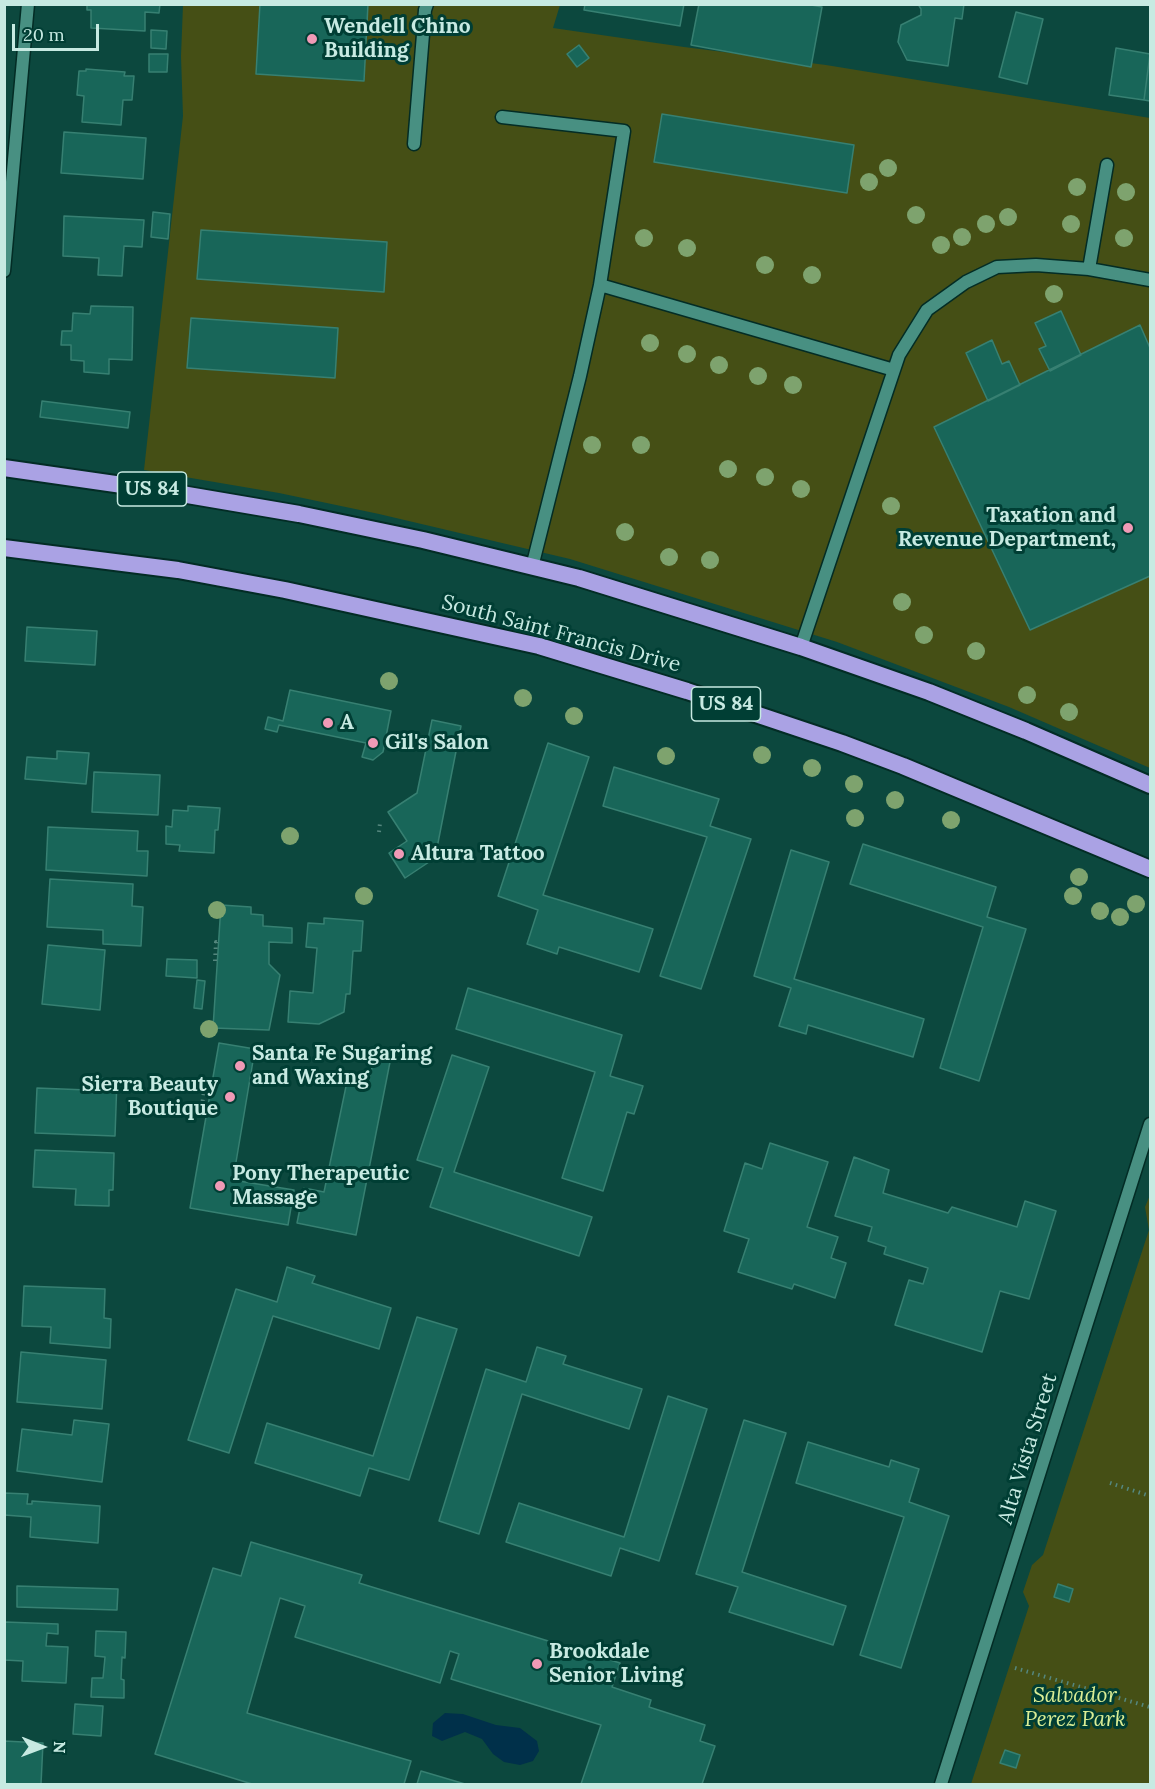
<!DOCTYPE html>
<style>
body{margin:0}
#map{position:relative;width:1155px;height:1789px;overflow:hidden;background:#0c483e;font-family:Lora,serif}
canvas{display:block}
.frame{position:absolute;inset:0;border:6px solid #c7eae2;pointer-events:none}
.north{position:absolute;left:12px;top:1717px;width:60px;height:60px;-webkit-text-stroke:4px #003e34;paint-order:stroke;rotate:91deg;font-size:16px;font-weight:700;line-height:24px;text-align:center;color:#c7eae2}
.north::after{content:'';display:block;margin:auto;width:21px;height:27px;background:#c7eae2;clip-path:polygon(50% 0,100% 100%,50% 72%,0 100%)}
.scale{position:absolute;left:12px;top:24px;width:87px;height:27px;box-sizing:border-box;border:3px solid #c7eae2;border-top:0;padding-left:8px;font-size:18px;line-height:21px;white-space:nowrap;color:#c7eae2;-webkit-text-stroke:4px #003e34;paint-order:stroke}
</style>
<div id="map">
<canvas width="1155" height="1789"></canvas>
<div class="frame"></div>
<div class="north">N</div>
<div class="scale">20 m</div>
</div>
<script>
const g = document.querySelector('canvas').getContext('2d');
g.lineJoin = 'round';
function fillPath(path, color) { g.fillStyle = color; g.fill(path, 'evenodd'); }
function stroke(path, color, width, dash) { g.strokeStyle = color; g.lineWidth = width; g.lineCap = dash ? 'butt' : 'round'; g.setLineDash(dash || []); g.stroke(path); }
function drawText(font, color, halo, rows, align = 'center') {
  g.font = font + ' Lora,serif'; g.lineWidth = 6; g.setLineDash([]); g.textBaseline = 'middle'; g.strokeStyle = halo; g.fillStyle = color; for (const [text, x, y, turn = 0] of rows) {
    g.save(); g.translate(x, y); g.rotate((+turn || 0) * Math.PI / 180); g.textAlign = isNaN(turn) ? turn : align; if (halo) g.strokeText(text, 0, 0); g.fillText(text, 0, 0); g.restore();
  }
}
fillPath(new Path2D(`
 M183,5H560L553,28L684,47L826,65L1150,118V768L1009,707L837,642L570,559L379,514L279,493L144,470L183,116L181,56Z
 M1150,1195V1784H971L1029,1606L1023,1592L1032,1565L1043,1555L1149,1230L1145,1207Z`), '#454f15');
fillPath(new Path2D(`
 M445,1713L463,1714L496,1725L520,1728L537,1741L539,1751L533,1761L520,1765L504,1762L493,1754L482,1739L465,1732L442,1741L432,1736L433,1723Z`), '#00304a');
const building = new Path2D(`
 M87,4H160L159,13L145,12V31L91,28V10H87Z
 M260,4H368L364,81L256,74Z
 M585,4H684L680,26L584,10Z
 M699,4H806L822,7L811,67L691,45Z
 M918,4H964L962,19L955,18L948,66L907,60L898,42L901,25L921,15V9Z
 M1016,12L1043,19L1027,84L999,77Z
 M151,30L167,31L166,49L151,48Z
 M579,45L589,58L577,67L567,54Z
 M1116,48L1150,54L1144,100L1109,95Z
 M149,54H168L167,72H149Z
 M1150,55V101L1144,100Z
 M86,69L125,72L124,76H134L132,100H123L121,125L82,122L84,96L77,95L79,71H86Z
 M662,114L854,145L847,193L654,162Z
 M64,132L146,138L143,179L61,173Z
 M153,212L170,214L168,239L151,237Z
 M64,216L144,220L142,247L124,246L122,276L98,275L99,258L63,256Z
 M201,230L387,242L384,292L197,279Z
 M91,306L133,307L132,360L109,359V374L84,372V361L71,360V345H61L62,331H72L73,313L90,314Z
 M1061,311L1081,355L1050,371L1039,349L1046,346L1035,323Z
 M191,318L338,328L335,378L187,368Z
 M1140,325L1150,348V576L1030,630L934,427Z
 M992,340L1002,364L1009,361L1020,385L988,401L966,353Z
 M42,401L130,412L128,428L40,417Z
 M27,627L97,631L95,665L25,661Z
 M290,690L391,711L383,752L373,760L362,757L366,743L279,725L277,732L265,729L268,717L283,721Z
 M432,720L461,726L435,858L405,878L389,853L407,841L388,812L417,793Z
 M548,743L589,757L543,895L653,929L639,972L559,947L557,954L527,944L538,910L498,896Z
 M57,751L89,753L86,784L25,779L27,757L57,759Z
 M614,767L719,799L710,826L751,839L701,989L660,976L707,837L603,806Z
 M94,772L160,775L158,815L92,812Z
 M188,806L220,808L218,830H215L214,853L179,851L180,845L166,844V826L172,827L173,810L188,811Z
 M48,827L138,831L137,851H148L147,876L46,870Z
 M863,844L996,887L987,917L1026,929L979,1081L940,1068L983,927L850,884Z
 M791,850L829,862L794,979L924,1019L913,1057L808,1025L806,1034L779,1026L791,988L754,976Z
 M50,879L133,884L132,906L143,907L141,946L103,944V930L47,927Z
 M221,905L251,907V914L263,915V926L292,928V943L269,942V964L280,975L269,1030L213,1028Z
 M324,918L363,921L361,951H353L350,994H346L344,1012L319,1024L288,1022L290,991L313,993L317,948L306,947L308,923L324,924Z
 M48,945L105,950L100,1010L42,1004Z
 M167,959L197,960V978L166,976Z
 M197,980L205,981L202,1009L194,1008Z
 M468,988L622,1035L610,1076L643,1086L634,1114L627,1112L603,1191L562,1178L595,1072L456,1029Z
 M219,1043L255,1049L233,1180L294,1190L288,1225L190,1208Z
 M452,1055L489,1067L454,1172L592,1217L579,1256L430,1207L443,1168L417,1160Z
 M374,1059L390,1062L356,1235L297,1223L304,1188L324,1192L349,1072L370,1076Z
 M87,1078L117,1079L115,1136L35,1133L37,1088L87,1090Z
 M770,1143L828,1162L807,1227L838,1237L831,1258L846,1263L835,1298L794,1284L792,1289L738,1272L749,1239L724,1231L745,1163L762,1169Z
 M35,1150L114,1153L113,1190H109V1206L75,1205L76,1189L33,1187Z
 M854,1157L889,1170L883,1193L948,1213L952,1207L1017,1227L1025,1201L1056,1211L1029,1299L1000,1291L982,1352L895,1325L909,1280L923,1284L928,1268L884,1254L886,1247L868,1241L872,1227L835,1216Z
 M287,1267L315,1276L312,1283L391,1308L379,1349L273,1316L229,1453L188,1440L236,1289L277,1302Z
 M24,1286L105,1289L104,1318L111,1319L110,1348L50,1343L51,1327L22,1326Z
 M417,1317L457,1329L409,1480L369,1468L360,1496L255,1463L267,1423L373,1456Z
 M537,1347L566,1356L563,1364L642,1389L629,1429L522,1394L479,1534L439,1521L486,1369L526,1382Z
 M21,1352L106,1360L102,1409L17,1402Z
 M668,1396L707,1409L659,1561L620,1548L611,1576L506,1542L519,1503L624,1537Z
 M74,1420L109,1424L102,1482L17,1471L22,1429L72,1435Z
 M744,1420L786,1433L742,1572L846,1606L833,1645L729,1612L738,1587L696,1574Z
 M808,1442L889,1467L891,1460L919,1469L909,1502L949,1516L901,1668L860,1655L904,1517L796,1483Z
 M4,1493L28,1494L27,1504H32V1501L100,1506L98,1543L30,1537L31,1517L4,1515Z
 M251,1542L362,1575L359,1583L620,1663L612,1687L651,1700L649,1707L705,1725L700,1741L715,1746L702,1784H581L601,1725L451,1679L459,1654L450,1651L440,1683L295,1637L305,1606L280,1598L247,1713L411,1761L404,1784H252L155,1754L213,1568L241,1576Z
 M1058,1584L1073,1589L1069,1602L1054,1597Z
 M17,1586L118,1589L117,1610L17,1607Z
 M5,1622L58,1624V1634L47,1633L46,1646L68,1647L66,1683L22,1681L23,1661L4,1660Z
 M96,1631L126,1632L125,1658L122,1657L121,1679L124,1680V1698L91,1697L92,1678H103L105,1657L95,1656Z
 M75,1704L103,1706L101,1736L73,1734Z
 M4,1741L43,1743L41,1784H4Z
 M1005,1750L1020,1755L1016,1768L1000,1763Z
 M421,1771L465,1784H417Z`);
fillPath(building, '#186659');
stroke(building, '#378072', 1.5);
const service = new Path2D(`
 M502,117L624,131L600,285L580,376L532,567
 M414,144L425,10L427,4
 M1089,269L1107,165
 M600,285L894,370
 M801,647L899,355L927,310L966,282L997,267L1036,265L1089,269L1150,280`);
const minor = new Path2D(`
 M4,271L28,4`);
const tertiary = new Path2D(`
 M941,1784L1150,1124`);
const trunk = new Path2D(`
 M4,468L164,491L299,514L423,540L579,578L801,647L929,692L1026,731L1150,785
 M4,548L178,570L285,590L539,646L687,691L842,743L903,766L1150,869`);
stroke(service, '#032c25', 15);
stroke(minor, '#032c25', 15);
stroke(tertiary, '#032c25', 15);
stroke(trunk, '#032c25', 20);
stroke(new Path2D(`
 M379,832L380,823
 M215,961L216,942L218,943
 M201,1113L204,1091L210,1092
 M1110,1483L1150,1496
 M1015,1668L1150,1707`), '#55877e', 4, [1.5, 4.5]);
stroke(service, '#489082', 12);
stroke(minor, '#489082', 12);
stroke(tertiary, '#489082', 12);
stroke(trunk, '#aaa2e4', 16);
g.fillStyle = '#7ea36e';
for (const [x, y] of [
 [888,168],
 [869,182],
 [1077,187],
 [1126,192],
 [916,215],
 [1008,217],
 [986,224],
 [1071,224],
 [962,237],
 [644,238],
 [1124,238],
 [941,245],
 [687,248],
 [765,265],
 [812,275],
 [1054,294],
 [650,343],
 [687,354],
 [719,365],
 [758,376],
 [793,385],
 [592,445],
 [641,445],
 [728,469],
 [765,477],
 [801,489],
 [891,506],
 [625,532],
 [669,557],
 [710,560],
 [902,602],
 [924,635],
 [976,651],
 [389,681],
 [1027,695],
 [523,698],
 [1069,712],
 [574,716],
 [762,755],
 [666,756],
 [812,768],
 [854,784],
 [895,800],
 [855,818],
 [951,820],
 [290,836],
 [1079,877],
 [364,896],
 [1073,896],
 [1136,904],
 [217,910],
 [1100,911],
 [1120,917],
 [209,1029]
]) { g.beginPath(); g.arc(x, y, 9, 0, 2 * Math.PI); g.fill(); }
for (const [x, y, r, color] of [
 [312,39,6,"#f09ab6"],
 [1128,528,6,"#f09ab6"],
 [328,723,6,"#f09ab6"],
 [373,743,6,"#f09ab6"],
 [399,854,6,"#f09ab6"],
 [240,1066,6,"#f09ab6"],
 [230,1097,6,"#f09ab6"],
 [220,1186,6,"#f09ab6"],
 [537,1664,6,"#f09ab6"]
]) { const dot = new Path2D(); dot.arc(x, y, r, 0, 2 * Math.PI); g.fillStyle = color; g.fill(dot); stroke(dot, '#003e34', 2); }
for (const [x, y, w] of [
 [152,489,69],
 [726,704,69]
]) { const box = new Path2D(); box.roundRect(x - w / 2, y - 17, w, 34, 4.5); g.fillStyle = '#003e34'; g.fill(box); stroke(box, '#c7eae2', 1.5); }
drawText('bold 20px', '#c7eae2', null, [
 ["US 84",152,489],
 ["US 84",726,704]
]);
drawText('bold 21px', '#c7eae2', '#003e34', [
 ["Wendell Chino",324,27],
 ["Building",324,51],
 ["Taxation and",1116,516,"right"],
 ["Revenue Department,",1116,540,"right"],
 ["A",340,723],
 ["Gil's Salon",385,743],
 ["Altura Tattoo",411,854],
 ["Santa Fe Sugaring",252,1054],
 ["and Waxing",252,1078],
 ["Sierra Beauty",218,1085,"right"],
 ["Boutique",218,1109,"right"],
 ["Pony Therapeutic",232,1174],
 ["Massage",232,1198],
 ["Brookdale",549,1652],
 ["Senior Living",549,1676]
], 'left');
drawText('21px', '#c7eae2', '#003e34', [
 ["South Saint Francis Drive",561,634,15],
 ["Alta Vista Street",1028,1449,-73]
]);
drawText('italic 21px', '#dbee95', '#003e34', [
 ["Salvador",1075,1696],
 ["Perez Park",1075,1720]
]);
</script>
